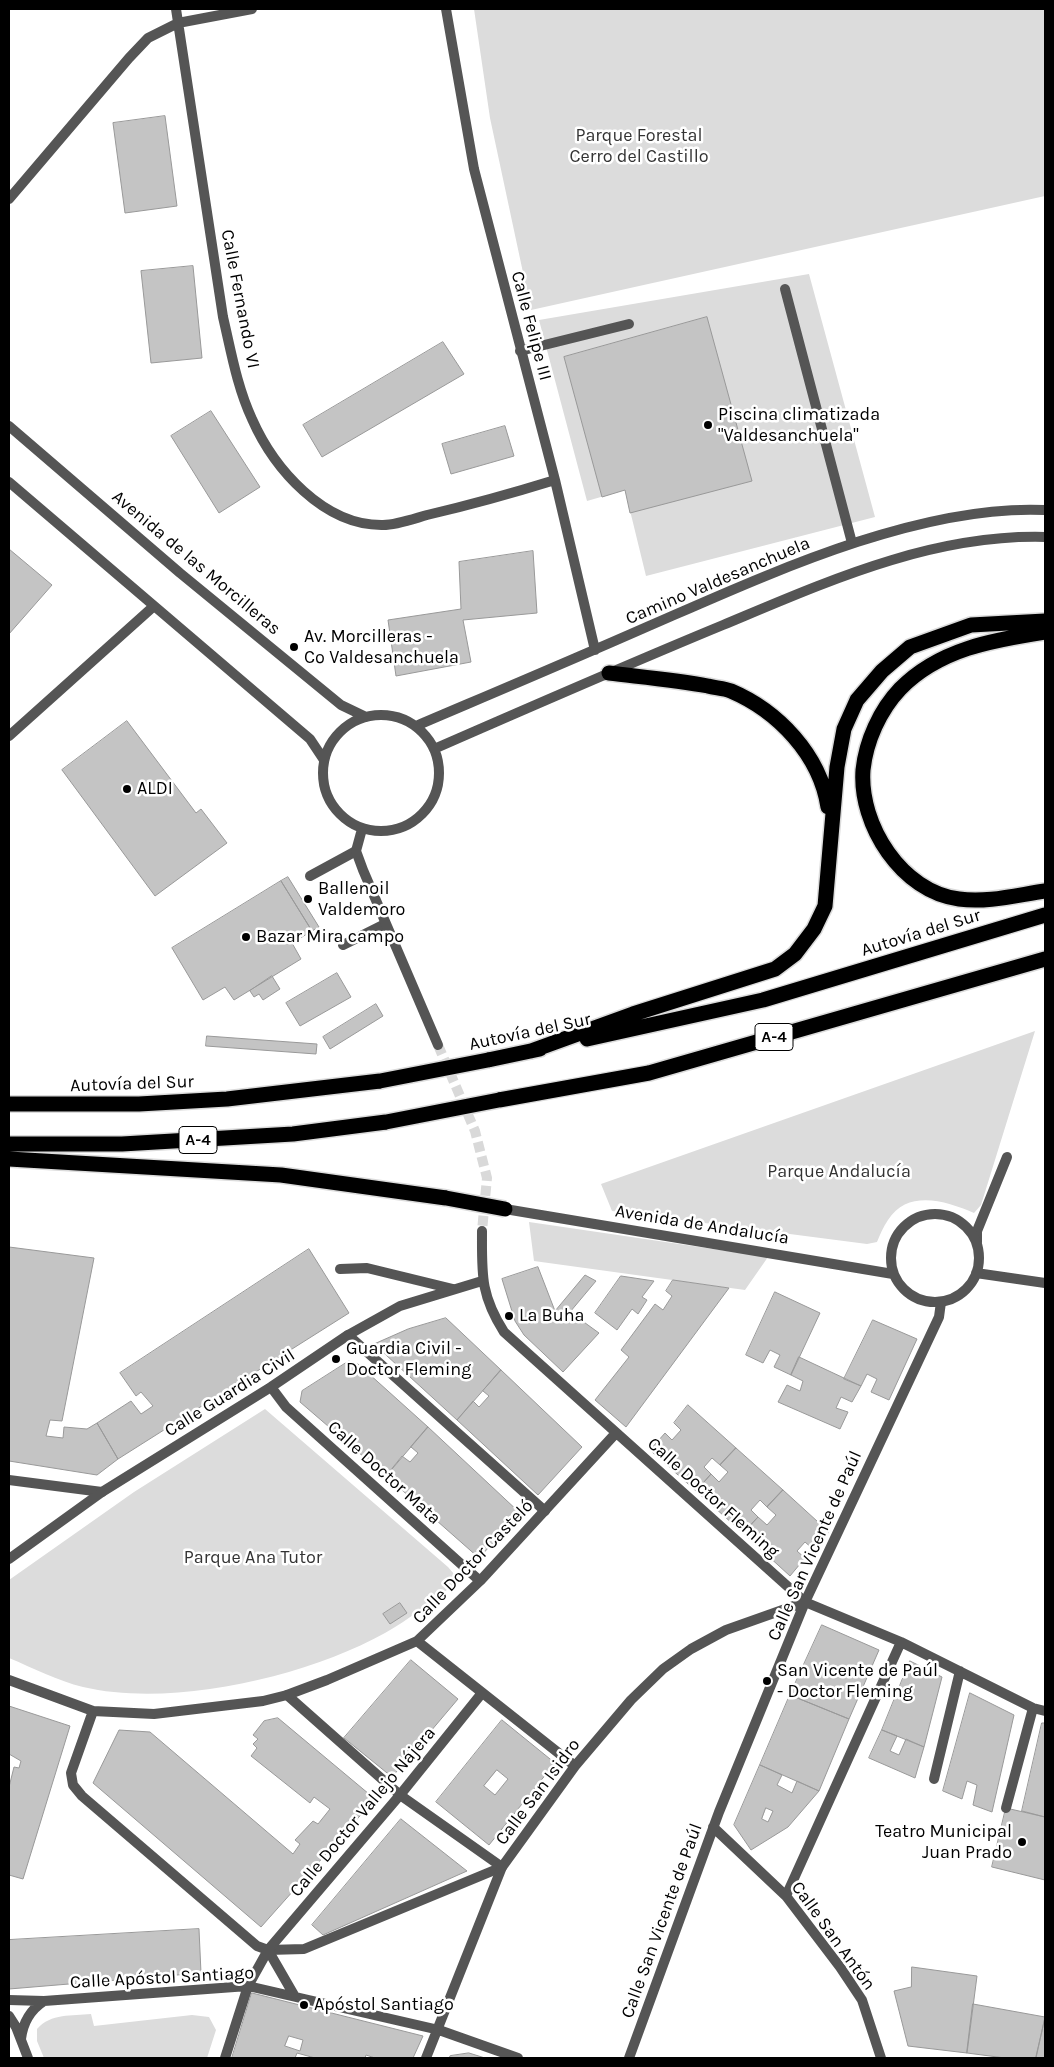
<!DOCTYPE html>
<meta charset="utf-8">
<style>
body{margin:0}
#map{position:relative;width:1054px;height:2067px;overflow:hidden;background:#fff;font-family:Karla,sans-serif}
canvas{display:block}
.frame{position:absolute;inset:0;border:10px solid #000;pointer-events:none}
</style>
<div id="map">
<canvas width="1054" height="2067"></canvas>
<div class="frame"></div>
</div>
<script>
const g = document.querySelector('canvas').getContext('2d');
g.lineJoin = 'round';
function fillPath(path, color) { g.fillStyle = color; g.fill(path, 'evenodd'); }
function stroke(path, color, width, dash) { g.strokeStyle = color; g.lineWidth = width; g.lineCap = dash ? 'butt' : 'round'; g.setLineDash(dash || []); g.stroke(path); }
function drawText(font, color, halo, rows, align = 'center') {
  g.font = font + ' Karla,sans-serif'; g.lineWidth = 5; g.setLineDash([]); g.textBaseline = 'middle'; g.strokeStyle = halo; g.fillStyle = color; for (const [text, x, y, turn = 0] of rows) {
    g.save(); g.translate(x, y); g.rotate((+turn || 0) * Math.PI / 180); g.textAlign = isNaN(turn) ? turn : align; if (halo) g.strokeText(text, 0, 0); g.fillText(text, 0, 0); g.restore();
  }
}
fillPath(new Path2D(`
 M474,9H1045V196L531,310L490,118Z
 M809,274L875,517L646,576L625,490L587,501L539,320Z
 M1035,1031L981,1205L974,1213C946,1201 908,1189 888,1220C883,1227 880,1235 877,1242L867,1244L612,1211L601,1184Z
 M529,1222L768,1257L745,1290L534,1261Z
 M265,1409L448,1567L454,1574V1585C431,1601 409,1620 385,1633C306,1677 172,1708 83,1687C58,1681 33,1668 9,1658V1580L134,1492Z
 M91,2014L94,2026L192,2015L209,2017L216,2030L207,2058H44L37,2041V2029C51,2013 72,2016 91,2014Z`), '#dcdcdc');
const building = new Path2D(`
 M165,116L177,206L125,213L113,123Z
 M193,266L202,358L151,363L141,271Z
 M707,317L752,481L630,513L625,490L602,497L564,357Z
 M443,342L464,374L322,457L303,425Z
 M211,411L260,487L219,513L171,436Z
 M505,426L514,456L451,474L442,444Z
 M9,549L52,585L9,634Z
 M533,551L537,613L463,620L471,662L396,676L388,620L461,609L459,562Z
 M127,721L196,813L201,809L227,843L155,896L62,770Z
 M288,877L319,927L312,931L281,881Z
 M281,881L312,931L292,943L301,959L234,1000L225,987L203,1000L172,948Z
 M337,973L351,997L300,1026L286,1003Z
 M272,976L280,989L263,1000L259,994L254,997L250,991Z
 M376,1004L383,1016L330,1049L323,1037Z
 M207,1036L317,1044L316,1054L206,1046Z
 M9,1247L94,1258L62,1421L50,1420L46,1436L63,1438L64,1427L87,1429L97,1423L118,1459L97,1475L9,1461Z
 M309,1249L349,1313L118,1459L97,1423L131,1401L141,1414L153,1406L141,1392L136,1396L120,1373Z
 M538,1267L555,1311L585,1275L596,1281L570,1312L599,1333L563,1372L524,1335L515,1321L502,1279Z
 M621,1276L654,1281L642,1297L647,1300L638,1314L632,1309L617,1330L595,1313Z
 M673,1280L729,1288L626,1427L595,1400L629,1357L621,1350L655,1304L663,1310L672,1296L666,1291Z
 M775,1292L820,1313L791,1375L774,1367L780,1355L770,1350L763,1363L746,1355Z
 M446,1318L501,1370L457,1420L374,1344L408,1329Z
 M873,1320L917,1339L889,1400L871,1392L877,1379L867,1374L861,1386L844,1379Z
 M799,1357L861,1386L852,1402L841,1397L836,1408L848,1412L840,1429L778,1402L787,1385L800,1391L803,1381L791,1375Z
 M349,1361L358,1364L428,1427L386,1476L300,1402L302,1391Z
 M501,1370L582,1447L538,1495L457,1420L473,1401L479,1407L489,1396L483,1391Z
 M688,1405L736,1448L720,1465L712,1458L704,1467L711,1474L696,1491L650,1450L665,1433L672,1440L681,1430L674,1423Z
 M428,1427L520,1513L479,1558L386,1476L402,1456L410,1462L418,1453L411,1447Z
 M736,1448L783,1490L767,1507L760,1500L751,1510L758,1517L743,1533L696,1491L711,1474L719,1482L728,1472L720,1465Z
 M783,1490L829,1532L813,1549L805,1542L797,1551L805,1558L790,1576L743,1533L758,1517L767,1525L776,1515L767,1507Z
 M400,1603L407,1613L390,1624L383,1614Z
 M822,1625L879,1650L849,1719L790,1695Z
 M411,1660L458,1699L392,1777L344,1738Z
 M910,1661L942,1677L924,1747L882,1730Z
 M970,1693L1014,1715L992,1812L973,1805L977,1785L967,1781L962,1799L943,1791Z
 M790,1695L849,1719L819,1791L760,1765Z
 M9,1706L70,1726L23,1879L9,1875V1787L14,1767L19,1768L21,1761L9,1754Z
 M278,1718L375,1799L261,1927L93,1783L119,1730L150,1732L293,1854L300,1844L295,1840L313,1821L318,1824L330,1809L314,1797L310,1803L251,1756L257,1748L253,1744L258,1739L253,1735L264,1721Z
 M502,1720L555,1763L489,1845L436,1802ZM497,1770L508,1779L495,1795L484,1786Z
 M1042,1723H1045V1817L1022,1811Z
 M882,1730L897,1736L890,1751L899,1755L906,1739L924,1747L915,1778L869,1758Z
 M760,1765L782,1775L777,1785L792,1793L797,1781L819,1791L788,1827L751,1850L734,1825ZM766,1808L773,1811L768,1822L762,1819Z
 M1006,1808L1045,1817V1880L992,1867Z
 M401,1819L467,1871L323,1935L312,1925Z
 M199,1929L201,1973L9,1989V1940Z
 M912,1967L977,1976L967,2053L908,2046L894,1991L911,1987Z
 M252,1993L423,2036L413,2058H375L366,2055L365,2058H315L297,2053L295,2058H232ZM289,2036L303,2040L300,2051L285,2046Z
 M973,2004L1045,2017L1036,2058H1005L967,2053Z
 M1045,2018V2058H1036Z
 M469,2053L485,2058H449L450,2056Z`);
fillPath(building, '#c4c4c4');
stroke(building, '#999', 1);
stroke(new Path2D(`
 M438,1045L475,1131L487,1178L482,1231`), '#d9d9d9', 10, [10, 5]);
const motorway = new Path2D(`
 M1045,632C993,640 939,649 900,689C880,710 866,741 863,770C859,825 902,892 959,899C987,903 1017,895 1045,891
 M609,673C642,677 676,680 708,686C715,688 724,688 731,691C778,711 820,755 828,807
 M587,1039L763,1000L1045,915
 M531,1051L633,1014L775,969L795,954L814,929L825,906L837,767L844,729L857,700L882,671L910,647L971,625L1045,621
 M488,1060L540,1049
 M499,1100L649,1073L1045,959
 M9,1104H139L227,1099L380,1081
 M9,1144H122L293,1134L386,1122
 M9,1159L281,1175L446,1198`);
stroke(motorway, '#dbdbdb', 18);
stroke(new Path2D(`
 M785,289L852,543
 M520,351L629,324
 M310,876L356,851
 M343,945L385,924
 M977,1242V1231L1007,1157
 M340,1269L367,1268L453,1289
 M9,1480L102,1492`), '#555', 10);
stroke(new Path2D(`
 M348,1335L545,1511
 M287,1695L400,1795L502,1867
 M268,1950L304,1949L502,1867`), '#555', 10);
stroke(new Path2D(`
 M176,9L223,317C231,351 237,387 252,419C274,469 324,526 383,525C397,525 413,519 427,515C470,505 513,493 555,480
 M446,9L474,169L555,480L595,650
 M9,199L129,58L148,38L178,23L252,9
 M9,426L180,573L341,705L366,717
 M9,482L310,739L324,760
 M323 773a58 58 0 1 1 116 0a58 58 0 1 1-116 0Z
 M416,726C491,694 567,662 642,629C760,578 915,504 1045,510
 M9,736L154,606
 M434,749C530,707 626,665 723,625C826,582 931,534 1045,537
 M362,829L356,851L363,870L438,1045
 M482,1231C482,1274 480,1294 504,1332L805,1602L901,1642L1033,1708L1045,1711
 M271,1387L286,1407L480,1581
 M9,1559L102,1492L271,1387L348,1335L400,1306L482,1281
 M417,1641L575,1766
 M9,1680L93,1711L154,1714L263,1701L287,1695L327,1680L417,1641L480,1581L616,1433
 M93,1711L71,1773L73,1785L82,1796L257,1946L268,1950L294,1995
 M934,1779L960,1671
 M1006,1808L1033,1708
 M713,1827L786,1896L840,1967L862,2000L881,2058
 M786,1896L901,1642
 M9,2000L44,2001L248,1986L439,2030L518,2058
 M9,2016L16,2027L28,2058
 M21,2039C23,2022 30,2010 44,2001
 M225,2058L248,1986L268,1950L400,1795L482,1693
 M426,2058L502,1867L575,1766L631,1700L663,1669L691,1649L726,1630L805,1602
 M629,2058L719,1812L805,1602L939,1317L941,1302`), '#555', 10);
stroke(new Path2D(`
 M505,1209L893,1274
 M891 1258a44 44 0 1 1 88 0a44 44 0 1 1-88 0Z
 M976,1273L1045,1283`), '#555', 10);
stroke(motorway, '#000', 15);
const motorwayBridge = new Path2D(`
 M380,1081L488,1060
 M386,1122L499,1100
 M446,1198L505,1209`);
stroke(motorwayBridge, '#dbdbdb', 18, []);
stroke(motorwayBridge, '#000', 15);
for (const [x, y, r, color] of [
 [708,425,5,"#000"],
 [294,647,5,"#000"],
 [127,789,5,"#000"],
 [308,899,5,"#000"],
 [246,937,5,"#000"],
 [509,1316,5,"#000"],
 [336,1359,5,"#000"],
 [767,1681,5,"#000"],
 [1022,1842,5,"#000"],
 [304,2005,5,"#000"]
]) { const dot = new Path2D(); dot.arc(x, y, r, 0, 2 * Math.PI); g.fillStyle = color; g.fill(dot); stroke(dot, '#fff', 2); }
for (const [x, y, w] of [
 [774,1037,38],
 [198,1140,38]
]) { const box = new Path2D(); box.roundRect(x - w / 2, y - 13.5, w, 27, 4); g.fillStyle = '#fff'; g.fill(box); stroke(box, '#000', 1); }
drawText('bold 16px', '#000', null, [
 ["A-4",774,1037],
 ["A-4",198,1140]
]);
drawText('18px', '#333', '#fff', [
 ["Parque Forestal",639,136],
 ["Cerro del Castillo",639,157],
 ["Parque Andalucía",839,1172],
 ["Parque Ana Tutor",253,1558]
]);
drawText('18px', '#000', '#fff', [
 ["Calle Fernando VI",240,299,79],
 ["Calle Felipe III",531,326,75],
 ["Avenida de las Morcilleras",196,563,40],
 ["Camino Valdesanchuela",718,581,-23],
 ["Autovía del Sur",921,933,-17],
 ["Autovía del Sur",530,1032,-12],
 ["Autovía del Sur",132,1084,-2],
 ["Avenida de Andalucía",702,1225,9],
 ["Calle Guardia Civil",230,1393,-32],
 ["Calle Doctor Mata",384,1473,42],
 ["Calle Doctor Fleming",713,1498,42],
 ["Calle San Vicente de Paúl",815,1546,-66],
 ["Calle Doctor Casteló",473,1562,-46],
 ["Calle San Isidro",538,1792,-53],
 ["Calle Doctor Vallejo Nájera",363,1812,-50],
 ["Calle San Vicente de Paúl",662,1921,-70],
 ["Calle San Antón",833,1936,54],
 ["Calle Apóstol Santiago",162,1978,-3]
]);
drawText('18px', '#000', '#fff', [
 ["Piscina climatizada",718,415],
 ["\"Valdesanchuela\"",718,436],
 ["Av. Morcilleras -",304,637],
 ["Cº Valdesanchuela",304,658],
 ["ALDI",137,789],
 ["Ballenoil",318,889],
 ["Valdemoro",318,910],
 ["Bazar Mira campo",256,937],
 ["La Buha",519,1316],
 ["Guardia Civil -",346,1349],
 ["Doctor Fleming",346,1370],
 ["San Vicente de Paúl",777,1671],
 ["- Doctor Fleming",777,1692],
 ["Teatro Municipal",1012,1832,"right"],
 ["Juan Prado",1012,1853,"right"],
 ["Apóstol Santiago",314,2005]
], 'left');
</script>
